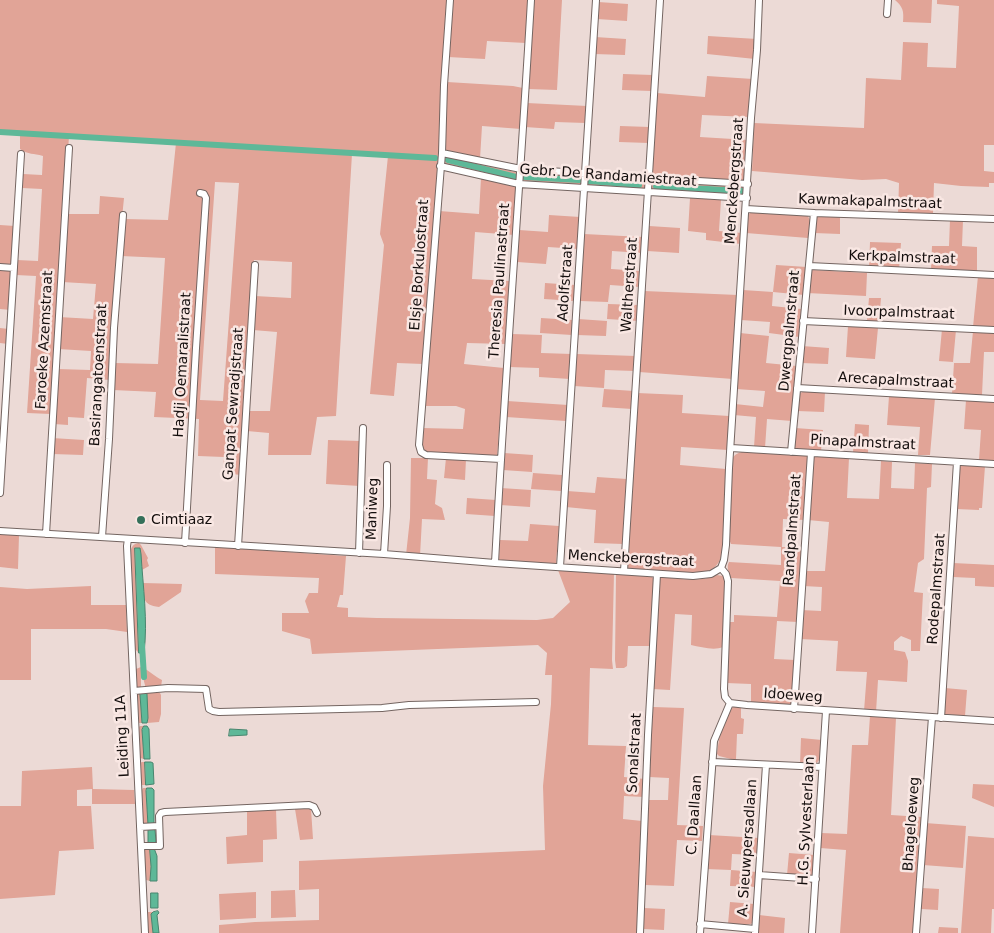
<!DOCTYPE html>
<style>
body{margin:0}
canvas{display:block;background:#ecdad6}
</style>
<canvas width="994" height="933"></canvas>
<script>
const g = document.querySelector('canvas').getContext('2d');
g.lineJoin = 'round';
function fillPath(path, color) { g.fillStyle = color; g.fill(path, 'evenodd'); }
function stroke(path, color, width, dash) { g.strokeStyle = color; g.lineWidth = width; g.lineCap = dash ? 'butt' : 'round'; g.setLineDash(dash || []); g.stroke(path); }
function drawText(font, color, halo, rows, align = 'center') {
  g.font = font + ' "DejaVu Sans",sans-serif'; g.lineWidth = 5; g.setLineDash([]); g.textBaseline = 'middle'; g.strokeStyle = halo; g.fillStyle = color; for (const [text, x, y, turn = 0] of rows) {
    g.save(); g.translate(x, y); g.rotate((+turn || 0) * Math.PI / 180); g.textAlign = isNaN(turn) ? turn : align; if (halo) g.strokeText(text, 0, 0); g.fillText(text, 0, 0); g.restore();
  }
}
fillPath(new Path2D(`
 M0,0H448L440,153L423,364L397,363L394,396L370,394L384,245L380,234L388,156L352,154L336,416L317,417L311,455H268L269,433L247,431L248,411H270L277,332L253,330L255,296L291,298L292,262L254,260L246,365L241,475L223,473L224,457L198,456L199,419L154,417L156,392L113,390L115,363L158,364L165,258L121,256L124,219L168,220L176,143L69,136L51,414L27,413L36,276L16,275L17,260L38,261L42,189L22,188L23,174L42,175L43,156C33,153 29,155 20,149V133L0,132ZM215,182L239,183L223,401L200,400Z
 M452,0H529L526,43L487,41L485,59L448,57Z
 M533,0H562L557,90L528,89Z
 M895,0H932L931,23L903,22C904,11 903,7 895,0Z
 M937,0H994V145H984V171L994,172V183H989V187L961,186L934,183L933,214L898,213L899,183L886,179L862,180L752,171L754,123L864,128L866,78L901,80L903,42L928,43L927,67L956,68L959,6L937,4Z
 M598,2L628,4L627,21L597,19Z
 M708,36L757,39L755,59L707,54Z
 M595,37L626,39L625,55L594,54Z
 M623,74L653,75L652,91L622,90Z
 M707,76L753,79L749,117L702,115L700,137L749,140L746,179L743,181L652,175L657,93L705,97Z
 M447,82L513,86L523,88L521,129L482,126L480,159L444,151Z
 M527,103L587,106L586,123L555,122L554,129L525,127Z
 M620,126L650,127L649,143L619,142Z
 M443,156L519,173L517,181L442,164Z
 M524,172L582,176V185L579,186L577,185L524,181L522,179Z
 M590,176L645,181L647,182L646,188L644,190L590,186L587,185V178Z
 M481,178L517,186L514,235L475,232L472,279L510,281L506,344L467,343L464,364L504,368L497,457L433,454L422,450V428L463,429L465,409L456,406H424L439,211L479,214Z
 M656,180L745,186V193L742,196L653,191L651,189L653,181Z
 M100,196L124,198L116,278L110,380L87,378L84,418L68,417V425L54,424L57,369L90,370L91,351L58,349L59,317L93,319L96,284L62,282L66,214H99Z
 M690,198L721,200L719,231L742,233L741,244L706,240V233L688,231Z
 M751,212L805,215L808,216L810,221L808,238L746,233L747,216Z
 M549,215L580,217L578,249L548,247L546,264L517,262L519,230L548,232Z
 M820,215L840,216V234L814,233L816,218Z
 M950,220H963L962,246L977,247V271L931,270L932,246H949Z
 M0,225L15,226L13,265H0Z
 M649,226L680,228L679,253L647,251Z
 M584,234L643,237L642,253L612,251L611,269L640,271L639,287L610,285L608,302L580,301Z
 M870,242L901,243L899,270L869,268Z
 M776,265L807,267L804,295L773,292L772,306L801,309L799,337L769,333L770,322L741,320L743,290L773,292Z
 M0,268L11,271V310L0,309Z
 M813,270L867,273L866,296L807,293L811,271Z
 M978,276L994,277V329L973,327Z
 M545,283L575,285L574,301L544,299Z
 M644,291L738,295L733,379L639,372L640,364Z
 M869,298H881L879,322L867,321Z
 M608,304L639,305L638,321L607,319Z
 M541,318L573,320L572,335L540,333Z
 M578,319L607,321L606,336L577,335Z
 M848,326L878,328L875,359L846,357Z
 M0,328L9,329L8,344L0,343Z
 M942,329L956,330L953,362L939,361Z
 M973,331L994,332V352H984L982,395L952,394L954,363H970Z
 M740,333L769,336L766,363L797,366L792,421L767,419L765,448L754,447L756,417L734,415L735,404L763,407L765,391L736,389Z
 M512,334L542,335L541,353L572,354L570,379L539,377V368L509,367Z
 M802,346L829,348L828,364L801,363Z
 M576,354L636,356L635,371L605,370L604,388L574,386Z
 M604,389L634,391L632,409L602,407Z
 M804,391L825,392L824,412L797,411L799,394Z
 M637,393L683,395L682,413L729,416L728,450L681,447L680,465L726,469L722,554C719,566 712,571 700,574L629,569L627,567Z
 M889,396L935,398L930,455H918L920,427L887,425Z
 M966,400L994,401V461L979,460L981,430L964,429Z
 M507,401L568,405L566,421L506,417Z
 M855,424L869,425L868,453H853Z
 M795,428L823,430L821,451L797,449L795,448Z
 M52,438L84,440L83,455L52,454Z
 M328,440L361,441L360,486L326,484Z
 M742,452L809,456L805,520L783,519L782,547L803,548L798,622L777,621L774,659L795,660L792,704L790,706L751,703V684L726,683L728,622H734V615L777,617L780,581L731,578C729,573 726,567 729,562L781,565V547L731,544L728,537L732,460C734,455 737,453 742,452Z
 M504,453L533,455L532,472L503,470Z
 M812,456L849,458L847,498L879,499L881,461L892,462L891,488L914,489L915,463L932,464L931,487L927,488L924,559L918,563L914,592L923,593L920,651H911V640L901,636L894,642V650L905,652L908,661L907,682L878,680L876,712L864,711L867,672L836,671L838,641L800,639L801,610L821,611L822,587L803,586L804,571H825L829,522L808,520Z
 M411,458H428L427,479L437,480L435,504L442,508L445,520L422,519L420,556L406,555L410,518Z
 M446,458L466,459L465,480L444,478Z
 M964,464L985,466L982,508H979V510L956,509L959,470L961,465Z
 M533,473L562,475L561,491L531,489Z
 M597,477L627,479L623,544L594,543L596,510L566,507L567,491L595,493Z
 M501,488L531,490L530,507L500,505Z
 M467,498L496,500L495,516L466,514Z
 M530,524L559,526L556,563L553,564L499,560L500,540L528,541Z
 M0,533L19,535L18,569L0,567Z
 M139,543L141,545L148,558L147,560L149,566L142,570L140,548H135L139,653L134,648L130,554C131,548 132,544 139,543Z
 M215,547L346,556L343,595H340L337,607L348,608V617L377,618L537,620L553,618L570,602L558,570L614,573L612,660L613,669L590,668L588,745L626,746L624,777L645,779L644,797L624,796L623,819L642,821L637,933H219V925L255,922L319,920V889L299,890V861L545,850L543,786L551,704L552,675H545L547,653L538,645L312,654L310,639L282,631V613H309L305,601L309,593H318L319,578L215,574Z
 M953,563L994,565V587L975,586V578L953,577Z
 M616,574L651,576L654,579L651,646H628L627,666L624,668H616L615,660Z
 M717,575L723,576L726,582L723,647C714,651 701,647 691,645L692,615L675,614L670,690L652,689L658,577C677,578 700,583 717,575Z
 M143,583L182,584L181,592L159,607C142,605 144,598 143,583Z
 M91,586V605H126L127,632L106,629H31V680H0V587L27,589Z
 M141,667C149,670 154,676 162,680L161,687L146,689L141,670V689H137L136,669Z
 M945,688L967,690L965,716L944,714Z
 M139,692H142L140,695L142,723H139L137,695Z
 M146,692H157L160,693L161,695V714L159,722L147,723L148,718Z
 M735,706L741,707V718L744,719L743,734H737L736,759H731L719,756L717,754C719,740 722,713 735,706Z
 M653,707L684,708L677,825L703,826L702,841L677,840L674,886L645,885L648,800H668L669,778L649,777Z
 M870,716L896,718L891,815L922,817L914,933H840L846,850L820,848L821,833L847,834L852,745H868Z
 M140,726H144L142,730L144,759L140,758L139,727Z
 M801,738L822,740L820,759L815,765L800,764Z
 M142,762H145L146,785H142L141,783L140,763Z
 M92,767L93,789L134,790L135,804H92V789L77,790V806H91L94,849L59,851L55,895L0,899V806H21L22,771Z
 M973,784L994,785V807L972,798Z
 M143,788H147L146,791L148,825H144L142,823V790Z
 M309,807L311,809L313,839L300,840L295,809Z
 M276,809L277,839L263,840V862L227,864L226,837L247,835V810Z
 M925,823L966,826L963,868L923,865Z
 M709,835L759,838L758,855L732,854L731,870L757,872L756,887L730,886L731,870L706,869Z
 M968,836L994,838V909H992L991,933H961Z
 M145,848H150L151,867L150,881L146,880L145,879L144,850Z
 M789,853L814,855C814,860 815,869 813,873C810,879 793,875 787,875Z
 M922,888L939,889L938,910L921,909Z
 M295,890L296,917L271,918V891Z
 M256,892V918L220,920L219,894Z
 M730,902L754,904L753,922L751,924L744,925L728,924Z
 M644,908L665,909L664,930L643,929Z
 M148,912H153L151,914L153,933H148L147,913Z
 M759,915L785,918L784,933H758Z
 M939,927L958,928V933H938Z`), '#e1a497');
const water = new Path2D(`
 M135,548H140L141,554C143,587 148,621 144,653H139Z
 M142,692H146L147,694L148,718L147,723H142L140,695Z
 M144,726H147L149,729L150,759H144L142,730Z
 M230,729L247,730V735L229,736Z
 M145,762H151L153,763L154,784L146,785Z
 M147,788H152L154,790V823L148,825L146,791Z
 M149,828H153L155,830L156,841L155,844H148V831Z
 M150,848H154L157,856V881H150L151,867Z
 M151,893H158V908H151Z
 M158,911L159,913L157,915L159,933H153L151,914L153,912Z`);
fillPath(water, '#5eb898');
stroke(water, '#48856e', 1);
stroke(new Path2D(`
 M0,132L435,158
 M448,160L516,177
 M525,177L579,180
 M589,181L639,185
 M656,186L741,191
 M142,645L144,677`), '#5eb898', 6);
const minor = new Path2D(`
 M450,0L444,85L442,153L419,445L421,452L426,455L501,459
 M887,14L888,0
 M442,153L521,169L649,178L748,184
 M440,166L519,184L747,198
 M746,209L814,213L994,219
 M809,266L994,275
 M0,267L14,268
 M803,321L994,330
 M797,388L994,399
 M731,448L994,464
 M791,452L814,213
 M0,493L21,154
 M0,531L384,554L495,563L693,576L711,574L721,568L724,560L726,545L729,468L751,118L757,50L759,0
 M46,534L69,148
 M102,537L109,439L114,328L123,215
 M128,539L127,546L145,933
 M185,543L196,348L206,198L204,194L200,193
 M238,546L255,265
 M359,553L363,428
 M384,554L387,506V465
 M495,563C505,375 520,188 531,0
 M560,567L596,0
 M721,568L726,574L728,581L724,689L725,697L730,703L747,705L994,721
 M624,571L660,0
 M134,691L168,688L206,689L209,709L213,711L219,712L382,708L409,705L536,702
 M794,709L811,453
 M941,718L957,462
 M712,762L822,767
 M140,827L159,826
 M141,846H160L159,816L161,813L165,812L309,805L314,807L317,813
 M759,875L816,879
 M700,924L755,929
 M640,933L648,735L657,574
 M700,933L714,741L730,703
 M755,933L766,765
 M812,933L826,711
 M916,933L932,717`);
stroke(minor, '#746561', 8);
stroke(minor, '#fff', 6);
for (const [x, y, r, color] of [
 [141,520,5,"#34705a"]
]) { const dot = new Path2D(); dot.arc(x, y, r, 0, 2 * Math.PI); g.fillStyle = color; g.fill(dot); stroke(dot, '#f9e7e3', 2); }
drawText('14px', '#140e0d', '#f9e7e3', [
 ["Gebr. De Randamiestraat",608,176,4],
 ["Menckebergstraat",735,181,-86],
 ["Kawmakapalmstraat",870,202,2],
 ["Kerkpalmstraat",902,258,2],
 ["Elsje Borkulostraat",420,265,-86],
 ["Theresia Paulinastraat",500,281,-86],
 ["Adolfstraat",566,283,-86],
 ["Waltherstraat",630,285,-86],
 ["Ivoorpalmstraat",899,313,2],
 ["Dwergpalmstraat",790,331,-85],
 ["Faroeke Azemstraat",45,340,-87],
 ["Hadji Oemaralistraat",183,365,-87],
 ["Basirangatoenstraat",99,375,-87],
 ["Arecapalmstraat",896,381,3],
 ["Ganpat Sewradjstraat",234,404,-86],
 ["Pinapalmstraat",863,443,3],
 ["Maniweg",373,509,-88],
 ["Randpalmstraat",793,530,-86],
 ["Menckebergstraat",631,559,3],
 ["Rodepalmstraat",937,589,-86],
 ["Idoeweg",793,696,4],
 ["Leiding 11A",123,736,-93],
 ["Sonalstraat",635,753,-87],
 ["C. Daallaan",695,815,-86],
 ["H.G. Sylvesterlaan",807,821,-87],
 ["Bhageloeweg",912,824,-86],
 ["A. Sieuwpersadlaan",748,848,-86]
]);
drawText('14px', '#140e0d', '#f9e7e3', [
 ["Cimtiaaz",151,520]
], 'left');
</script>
